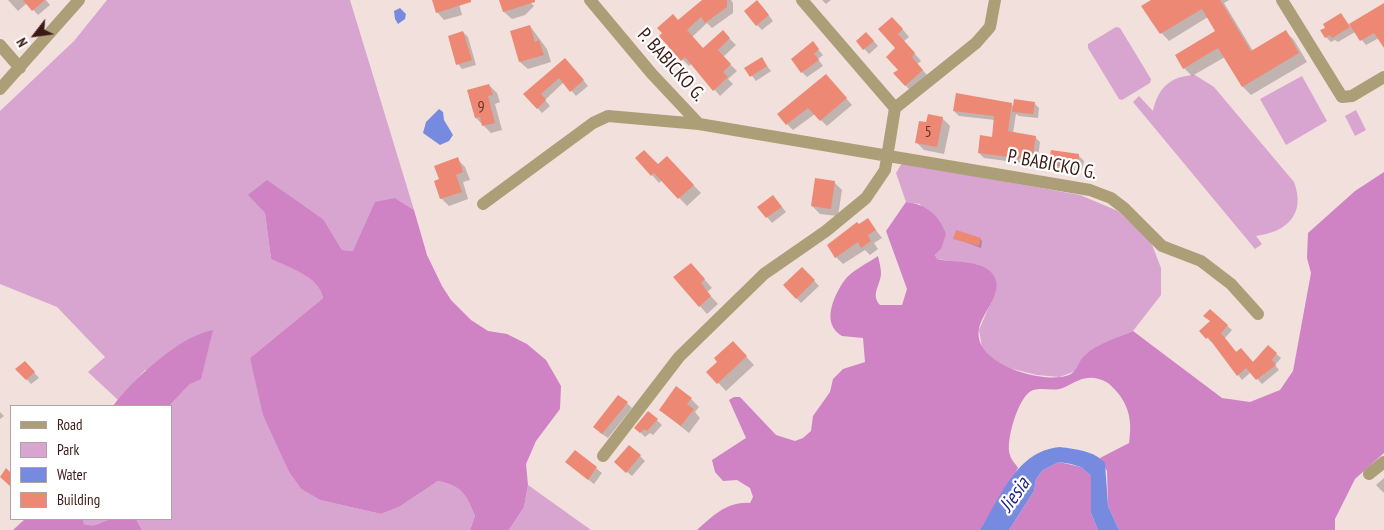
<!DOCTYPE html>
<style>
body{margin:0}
#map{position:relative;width:1384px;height:530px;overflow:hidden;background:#f2e0dd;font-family:"PT Sans Narrow",sans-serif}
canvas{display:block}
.legend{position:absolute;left:10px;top:405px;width:162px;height:115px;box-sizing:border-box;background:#fff;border:1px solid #b0a3a1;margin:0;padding:6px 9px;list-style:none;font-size:15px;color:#3a1a14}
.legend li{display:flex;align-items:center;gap:10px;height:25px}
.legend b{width:25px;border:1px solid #b0a3a1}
.north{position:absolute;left:10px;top:10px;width:50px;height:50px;-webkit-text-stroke:4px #fff;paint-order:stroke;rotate:240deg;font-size:14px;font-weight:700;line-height:20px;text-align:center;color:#3a1a14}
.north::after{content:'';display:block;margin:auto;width:18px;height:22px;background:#3a1a14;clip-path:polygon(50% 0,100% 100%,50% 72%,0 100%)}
</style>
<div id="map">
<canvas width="1384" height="530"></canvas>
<ul class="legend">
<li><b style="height:6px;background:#ac9e76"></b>Road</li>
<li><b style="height:14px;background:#d7a5cf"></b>Park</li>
<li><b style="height:14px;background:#768bdf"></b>Water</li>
<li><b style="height:14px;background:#ed8874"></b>Building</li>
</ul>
<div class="north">N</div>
</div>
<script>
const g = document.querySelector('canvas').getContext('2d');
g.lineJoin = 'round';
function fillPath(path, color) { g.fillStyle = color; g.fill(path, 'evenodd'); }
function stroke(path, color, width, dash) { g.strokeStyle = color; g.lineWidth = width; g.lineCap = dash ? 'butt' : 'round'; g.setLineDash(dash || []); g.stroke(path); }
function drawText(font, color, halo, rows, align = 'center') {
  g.font = font + ' "PT Sans Narrow",sans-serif'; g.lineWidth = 4.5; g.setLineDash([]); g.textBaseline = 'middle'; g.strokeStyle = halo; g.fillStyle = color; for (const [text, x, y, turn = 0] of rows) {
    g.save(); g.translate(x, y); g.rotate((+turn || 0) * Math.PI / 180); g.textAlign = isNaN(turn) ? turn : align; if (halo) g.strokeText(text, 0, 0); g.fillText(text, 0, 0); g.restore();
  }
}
fillPath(new Path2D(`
 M107,0H350L414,210L395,198L353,251L342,250L324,220L249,195L265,213L271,259C290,268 319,276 323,298L250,358L277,443L289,472L301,489L320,500L381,514L399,507L438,481C462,486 466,494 475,516L470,530H142L136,519H171V406H169L190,384L145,370L118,400L88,372L105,357L57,307L0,284V111L74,41Z
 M1116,27L1120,28L1151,79L1150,83L1122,100L1119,99L1088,48V44Z
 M1195,75L1214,87L1294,182C1306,214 1287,232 1256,236L1262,244L1255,249L1133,102L1139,96L1153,111C1158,88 1170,76 1195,75Z
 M1302,76L1327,121L1286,145L1260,99Z
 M1356,110L1366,130L1355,136L1345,116Z
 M902,163L1080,195L1118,211L1151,242L1161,268V295L1133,331L1094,349L1085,355L1075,371L1060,377L1037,375L1005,367L990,357L982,347L979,330L996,290L979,265L937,259L935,255L941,249L920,204L906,202L896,173Z
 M528,485L591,530H509L524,507Z
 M83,519H110C102,525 95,527 84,524Z`), '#d7a5cf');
fillPath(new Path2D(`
 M1384,172V453L1355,479L1335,519V530H1119L1108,506L1107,471L1100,458L1129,443C1133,418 1128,400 1108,383C1090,373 1081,379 1065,387C1054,393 1042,386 1031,391C1018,398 1005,442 1010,455C1011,460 1016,464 1018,468L980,530H697C713,516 727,501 750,503L753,497L750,488L737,480L723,481L715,472L712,460L746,438L729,400L734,397H740L776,435L795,441L803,438L811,431L813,416L830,392L833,379L843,369L865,362L863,338L842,336C821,324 833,297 844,281C851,271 868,263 878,256C879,261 881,268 881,273C881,285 870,294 880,305H902L907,289L886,231L906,202C926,204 939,215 946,234L941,249L935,255L937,259C953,263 984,259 994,276C1004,293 982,312 979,329C972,364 1044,385 1069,375C1078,371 1078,361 1085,355C1098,343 1118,338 1133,331L1222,398L1250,402L1280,390L1293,371L1311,273L1307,258L1308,233L1355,191Z
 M267,180L324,220L342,250L353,251L375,202L395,198L414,210L427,255L442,286L451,300L471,320L488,331L507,334L527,344L546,360L561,386L560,409L536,441L526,464L528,485L524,507L509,530H470L475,516C466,494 462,486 438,481L399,507L381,514L320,500L301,489L289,472L263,415L250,358L323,298C319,276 289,268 271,259L265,213L248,195Z
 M213,330L201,379L190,384L169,406H113C132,380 181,335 213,330Z
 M1059,462L1081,467L1091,476V513L1098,530H1009L1034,491L1036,479L1043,470Z
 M25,519H83L84,524C97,528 100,522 111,519C118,517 128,519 136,519L142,530H13Z`), '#cf83c5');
fillPath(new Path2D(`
 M400,8L406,14L405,19L398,24L395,19L394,11Z
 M439,109L443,112L444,120L453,135L449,141L440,145L423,133L426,122Z
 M1060,447C1075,449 1095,451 1105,463L1108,506L1119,530H1098L1091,513V476L1081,467L1071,464L1059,462L1043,470L1036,479L1034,491L1009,530H980C1001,497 1016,451 1060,447Z`), '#768bdf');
fillPath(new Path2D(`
 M8,0H46L50,5L38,15L27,3L18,11Z
 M433,0H458L462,15L444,20L437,12Z
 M501,0H528L534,6L525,15L512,19L504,12Z
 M706,0H731L733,3V13L712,28L707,23L692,37L703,49L723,32L736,45L723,57L737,71L728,79L733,84L720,96L692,63L689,66L669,46L679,22Z
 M822,0H831L826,4Z
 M1153,0H1229L1224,3L1253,51L1286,32L1294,40L1307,62L1251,95L1243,87L1225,57L1192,76L1184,68L1217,31L1208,17L1169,41L1153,24L1142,6Z
 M1384,5V46L1379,38L1366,45L1355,32L1338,42L1335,40L1331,42L1326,37L1341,14L1350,26Z
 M762,6L773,21L762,30L757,25Z
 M899,25L909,37L904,41L921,61L917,64L929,77L912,92L905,85L899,70L897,48Z
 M530,26L547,49L551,62L528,69L520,62Z
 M463,32L468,37L476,65L462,69L458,64Z
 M871,38L878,46L869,54L857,41Z
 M817,48L823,55L818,59L823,66L807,77L802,72Z
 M761,58L771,71L756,81L746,68Z
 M570,64L588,86L576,96L564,82L545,100L550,106L542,113L525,94Z
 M832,82L852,105L827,126L815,114L793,130L787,124Z
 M489,85L497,93L500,102L495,104L502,130L491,133L476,118Z
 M957,94L1012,105L1014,107L1034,103L1039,108L1038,118L1019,116L1016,114L1013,133L1035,137L1040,142L1037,165L984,158L979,153L993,138L995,120L959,116L954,111Z
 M942,118L950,126L944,154L924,150L916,142Z
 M1079,156L1084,161L1082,170L1076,169V173L1059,170L1050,161Z
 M457,159L465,167L470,180L463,182L468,199L449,206L441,198L440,180Z
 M674,165L701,193L687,206L662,180L659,183L652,175L658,166Z
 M834,182L842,190L838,216L820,214L812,206Z
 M778,202L786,212L772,223L759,207Z
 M868,220L882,238L874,243L878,249L870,255L865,250L843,264L836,257L859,226Z
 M955,238L980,239L982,241L981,248Z
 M802,268L819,286L801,303L784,285Z
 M698,272L712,288L707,292L718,304L707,314L700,306Z
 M1210,311L1232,330L1225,338L1237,353L1254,364L1268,347L1281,358L1275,365L1279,370L1262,384L1251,372L1242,380L1213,341L1211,342L1201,331L1211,321Z
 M740,350L754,365L726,391L708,372L718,362Z
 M29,367L39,378L31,384L17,369Z
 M691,399L699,407L695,412L700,418L689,433L660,410Z
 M627,403L632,408L608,438L599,432Z
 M0,412L4,416L0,419Z
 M648,412L662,425L653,435L650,433L645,437L636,428Z
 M575,451L602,473L594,484L572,467Z
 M640,456L645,461L632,476L621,467Z
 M1384,478V493L1376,485Z`), '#0003');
fillPath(new Path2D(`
 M23,0H45L32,11Z
 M432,0H471V2L436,13Z
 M499,0H535V2L503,12Z
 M702,0H727V7L705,23L701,17L687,30L703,48L723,30L730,38L718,50L731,64L723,72L728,77L713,91L685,57L681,61L659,36L662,33L657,28L673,14L678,20Z
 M757,0L769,15L756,26L744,11Z
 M1151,0H1220L1251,51L1286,30L1299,53L1242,87L1218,48L1183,69L1175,55L1215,31L1202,9L1160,34L1141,6Z
 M1384,3V48L1374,33L1360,41L1349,24Z
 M1341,13L1350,27L1332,38L1330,35L1325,38L1320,30L1325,28L1323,24Z
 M892,17L903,29L898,34L915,53L912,57L923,70L905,86L893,73L898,70L886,57L895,48L878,29Z
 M530,25L535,42L539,40L544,55L519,62L510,31Z
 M463,31L472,60L456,65L448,36Z
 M866,32L874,41L863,50L856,41Z
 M813,41L819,49L814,54L819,60L801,73L791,59Z
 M762,57L767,66L750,77L744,68Z
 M565,58L584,80L570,92L559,78L541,94L546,100L537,109L523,94Z
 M826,74L847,98L820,121L808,108L786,125L777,114Z
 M489,84L493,95L488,96L495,123L482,126L480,117L475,118L467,90Z
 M956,93L1012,103L1008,131L1036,136L1032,160L978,153L980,135L992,137L994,116L953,111Z
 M1014,99L1035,102L1033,114L1012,112Z
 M928,114L943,117L937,147L915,143L919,121L926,122Z
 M644,150L658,164L667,156L694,185L678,199L654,173L651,176L635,158Z
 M1051,150L1079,154L1078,166L1071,165V168L1053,165V162L1049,161Z
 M458,157L463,172L456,175L462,192L440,199L434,181L439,179L434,166Z
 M815,178L835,181L831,209L811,206Z
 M773,195L782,207L766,218L757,207Z
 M868,218L876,230L868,235L871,241L861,248L858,242L835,258L827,245L857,222L859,224Z
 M956,230L981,238L979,246L953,239Z
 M691,263L705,279L701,283L711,296L699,307L673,277Z
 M802,267L815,280L796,299L783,285Z
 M1210,309L1228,325L1221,333L1236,352L1241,348L1253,362L1268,345L1277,353L1272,360L1276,365L1256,380L1246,368L1237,376L1208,337L1206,339L1199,331L1210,321L1203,316Z
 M733,341L747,356L717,384L706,372L717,362L714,358Z
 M25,361L35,372L26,380L15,369Z
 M676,386L692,398L687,404L694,409L681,426L659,410Z
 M618,395L628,402L602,434L593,427Z
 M648,411L658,419L647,431L644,429L640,433L634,428Z
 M629,445L641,455L626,473L614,462Z
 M575,450L597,467L588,480L565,462Z
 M6,468L11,473V487L0,477Z`), '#ed8874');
stroke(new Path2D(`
 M590,0L652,74L699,124L1090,190L1111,198L1124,208L1162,246L1201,261L1214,271L1231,284L1258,314
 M802,0L895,108
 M1282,0L1342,97L1352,96L1384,77
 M0,45L20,68
 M0,89L79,0
 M483,204L593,123L608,116L699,124
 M603,456L679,357L764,274L826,231L866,198L885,170L895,108L976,43L990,27L995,0
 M1369,474L1384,462`), '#ac9e76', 12);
drawText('16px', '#67362c', null, [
 ["9",481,107],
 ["5",928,132]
]);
drawText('19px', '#3a1a14', '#fff', [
 ["P. BABICKO G.",671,65,48],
 ["P. BABICKO G.",1052,165,11]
]);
drawText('italic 20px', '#202687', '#fff', [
 ["Jiesia",1015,495,-55]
]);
</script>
